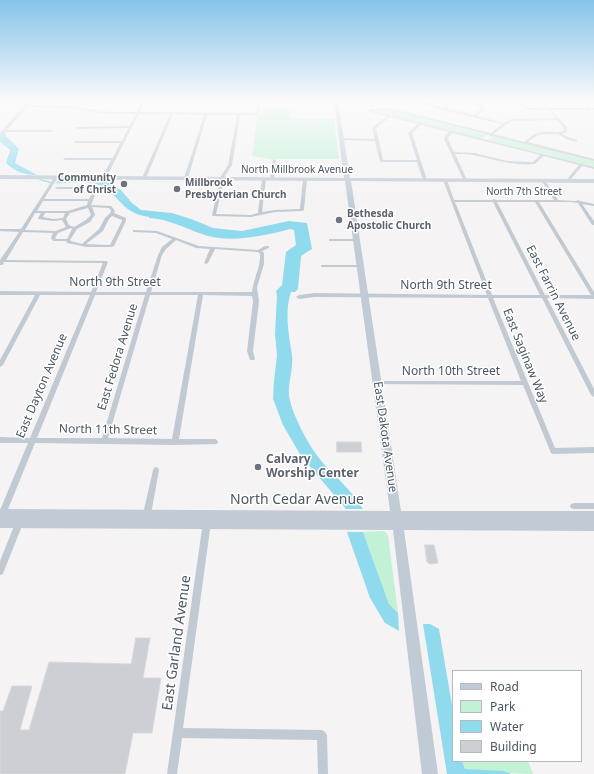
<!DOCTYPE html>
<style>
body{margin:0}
#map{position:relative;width:594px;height:774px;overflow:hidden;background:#f5f3f3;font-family:"Noto Sans",sans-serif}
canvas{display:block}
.legend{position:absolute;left:452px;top:670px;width:130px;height:92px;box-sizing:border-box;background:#fff;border:1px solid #b7bbc0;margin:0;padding:5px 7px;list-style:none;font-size:12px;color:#4a5661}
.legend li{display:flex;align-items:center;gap:8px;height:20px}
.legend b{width:20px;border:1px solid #b7bbc0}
</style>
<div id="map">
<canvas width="594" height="774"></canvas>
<ul class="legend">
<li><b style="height:5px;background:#c1cbd6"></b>Road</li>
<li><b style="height:11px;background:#c3f1d5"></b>Park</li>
<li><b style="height:11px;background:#90daee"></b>Water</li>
<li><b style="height:11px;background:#cdcfd5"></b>Building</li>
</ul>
</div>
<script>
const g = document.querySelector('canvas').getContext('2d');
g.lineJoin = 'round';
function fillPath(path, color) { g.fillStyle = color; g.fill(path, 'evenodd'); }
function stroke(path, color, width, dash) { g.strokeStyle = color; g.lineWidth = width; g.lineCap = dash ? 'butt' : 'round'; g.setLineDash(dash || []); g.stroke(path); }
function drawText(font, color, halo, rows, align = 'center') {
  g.font = font + ' "Noto Sans",sans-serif'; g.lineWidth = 3; g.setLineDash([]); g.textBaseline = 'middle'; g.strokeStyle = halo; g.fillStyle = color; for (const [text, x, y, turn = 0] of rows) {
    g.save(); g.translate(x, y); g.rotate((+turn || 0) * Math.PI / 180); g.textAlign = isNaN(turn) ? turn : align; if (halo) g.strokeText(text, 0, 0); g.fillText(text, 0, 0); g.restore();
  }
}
fillPath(new Path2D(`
 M262,108H290L291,119H334L339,159H270L252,156L257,118V115L263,113Z
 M388,110L487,135L482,139L373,111Z
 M493,136L594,161V167L488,140Z
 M384,531L388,535L398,613L389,604L363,532Z
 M462,761H528L533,774C510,774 488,771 465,769Z`), '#c3f1d5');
fillPath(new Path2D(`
 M4,133H6L5,135L19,149L15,163L37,175C25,175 15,172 6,163L10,150L0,142V138Z
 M59,180H108L107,182L121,190L132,203L141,210L172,213L191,219L213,228L242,231L289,221L307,223L312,249L301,256L298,289L295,292H291C284,312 289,335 292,355C294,370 286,386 290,401C295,420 310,448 323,463C337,478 352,491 363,509H346L301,456L283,425L273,399L274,381L277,355L275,334L277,295L276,291L282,285L286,252L296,245L294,230L290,229C265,236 227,244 202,234C184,228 169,219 149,218V217C119,213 120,192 96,184C83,180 68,184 56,183Z
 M347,532H363L389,604L398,613L399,631L385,623L370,598Z
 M423,624H430L439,629L453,711V761H462L465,769L504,771L511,774H447Z`), '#90daee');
fillPath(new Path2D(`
 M40,179L52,182L50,183L39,180Z`), '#90daee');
const building = new Path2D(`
 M337,442H361L362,452H337Z
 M425,545H434L438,563L430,564L427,562Z
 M136,638H150L143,678H161L152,733H133L125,774H0V711H3L12,686H32L20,730H29L49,662L131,664Z`);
fillPath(building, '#cdcfd5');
stroke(building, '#d7d9de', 1);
fillPath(new Path2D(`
 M142,101H145L140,112L256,113L257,101H260L259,115H240L232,165L225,176L216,214L251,215L258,213L262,179L264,178L266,179L262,212L275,210L300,209L303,179L305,178L307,179L304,210L302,211L275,212L251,217L213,216L212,215L221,176L228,165L237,115H207L188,178L186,179L184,178L204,115L173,114L146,178L144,179L142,178L170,114H139L106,178L104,179L102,178L111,160H65L63,159L65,158H113L120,143H75L73,142L75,141H122L128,128L78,129L76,128L78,127L129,126L136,114H106L70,108L21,107L19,106L21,105L70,106L106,112H137Z
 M188,101H222V103L220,104Z
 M414,101H420L444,107H445L444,101H447L449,107L447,108L474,115L481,109L474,101H477L485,109L477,116L504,123L512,119L556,118L549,110C535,110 525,112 515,101H518L522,105L528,108H588L582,101H585L591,108H594V110H552L567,127V132L562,134L568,137L577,140V142L566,139L558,134H546L538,135L528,142L594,159V161L492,136L489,137V135L389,110L373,111L594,167V169L582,166L572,178L573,180L571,181H570L568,178L579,165L544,156L535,164C513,166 497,160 477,156C470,154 462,154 455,154L467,180L464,181L444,139L445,136L449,132L421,125L412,133L427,180L425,181L423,180L417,162H380L375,141L342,140L340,139L342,138L375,139L372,128L387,116L372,113L368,110L370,109L389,108L491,133L502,124L442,110ZM390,117L418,124L408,133L417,160H383L376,128ZM557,120L563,127L564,131C557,133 550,131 542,132C535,133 530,137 524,142L494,134L508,123L512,121ZM452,133L540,155L533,162L507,161L475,153L454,152L448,139L449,136Z
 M4,130H51L53,131L51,132H3V130Z
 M273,159L276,160L274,179L272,180L270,179Z
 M55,176L58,177L44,199H89L93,191L87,189H57L55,188L57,187H87L97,190L91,205L111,206L115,211L114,213L126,218V221L114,246L112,247H87L67,243L66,241H53L51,238L53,233L23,232L6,260L106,261L108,262L96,292H146L158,255L162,247L172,239L156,233L135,232H133V230L157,231L199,246L258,250L265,246H269V248L262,251L264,253V264L257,287L259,301L253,351L255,359L254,360H250L247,351L253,301L252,296L203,295L179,439H215L217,440L218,442L217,444L175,445L35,443L4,519L3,521L0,522V510L28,443H0V437L30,438L90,295H40L3,365L0,367V360L35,295H0V291L91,292L103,263L4,262L3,265H0V260L19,232L0,231V229H21ZM43,201H88L87,205L68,211H37ZM92,207L109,208L111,211L110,213L105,218L99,229L82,244L71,241L70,240L77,229L90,222L95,215ZM88,208L91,215L86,220L74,227L69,225L66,219L70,213ZM35,213H41L38,218V219L53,221L62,220L66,227L56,231L25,230ZM45,213H65L63,218L53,219L43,217ZM112,216L122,220V221L110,245L86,244L103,231L109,219ZM71,228L72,229L67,239H56L55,238L58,233ZM176,240L196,248L210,249L204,263L206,264L208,263L215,249L258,252L260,254C261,267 253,279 252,292H151L162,255L166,249ZM95,295H145L102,438H37ZM150,295H198L172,439L108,438Z
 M444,179L447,180L454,200H492L494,199L496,200H554L541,180L543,179H544L558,200L576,201L578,200L580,201L594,204V206L582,204L594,221V225H592L578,203L571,202H539L594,292V299L547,298L594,389V397L591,395L542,298H493L555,448L594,447V453L553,454L551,453L523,385L375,384L374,383L377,381H521L488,298L315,297L299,299L296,297L299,295L315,293L487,295L443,180ZM455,202H493L540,295H492ZM497,202H535L591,295H545Z
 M329,239H357L359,240L357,241H329Z
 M321,265H360L362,266L360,267H321Z
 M156,467L158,468L159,470L151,514L150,516L147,517L144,516L143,514L153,470L154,468Z
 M574,503H594V509H574L571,508L570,506L571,504Z
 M20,518L23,519L24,521L4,571L3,574L0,575V561L16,521L17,519Z
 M207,519L210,520L211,522L183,728L322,730L325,732L327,735L328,774H318L317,740L182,738L177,774H167L203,522L204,520Z`), '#c1cad2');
fillPath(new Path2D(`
 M28,101H33L0,138V133Z
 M334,101H338L350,178L594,179V183L351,181L401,511H594V521L403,520L594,521V531L404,530L438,774H422L393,530L0,528V509L390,511L345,181L0,179V175L344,178Z`), '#c1cbd6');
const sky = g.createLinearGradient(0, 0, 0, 210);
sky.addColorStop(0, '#85c3ea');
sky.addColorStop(0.48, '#fafafa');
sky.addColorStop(1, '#fafafa00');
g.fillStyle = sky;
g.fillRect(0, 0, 594, 210);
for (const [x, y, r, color] of [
 [124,184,4,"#6b7280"],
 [177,189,4,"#6b7280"],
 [339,220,4,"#6b7280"],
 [258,467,4,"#6b7280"]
]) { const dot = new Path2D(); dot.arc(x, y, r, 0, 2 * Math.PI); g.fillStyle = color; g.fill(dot); stroke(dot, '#fff', 1.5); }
drawText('10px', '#4a5661', '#fff', [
 ["North Millbrook Avenue",297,170],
 ["North 7th Street",524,192]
]);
drawText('bold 10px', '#5b616d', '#fff', [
 ["Community",116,178,"right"],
 ["of Christ",116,190,"right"],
 ["Millbrook",185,183],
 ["Presbyterian Church",185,195],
 ["Bethesda",347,214],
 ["Apostolic Church",347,226]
], 'left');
drawText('12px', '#4a5661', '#fff', [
 ["North 9th Street",115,283],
 ["North 9th Street",446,286],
 ["East Farrin Avenue",553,293,63],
 ["East Saginaw Way",525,356,68],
 ["East Fedora Avenue",118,357,-73],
 ["North 10th Street",451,372],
 ["East Dayton Avenue",42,386,-67],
 ["North 11th Street",108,430,1],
 ["East Dakota Avenue",385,437,82]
]);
drawText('bold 12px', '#5b616d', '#fff', [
 ["Calvary",266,460],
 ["Worship Center",266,474]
], 'left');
drawText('14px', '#4a5661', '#fff', [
 ["North Cedar Avenue",297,500],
 ["East Garland Avenue",177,643,-82]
]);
</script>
